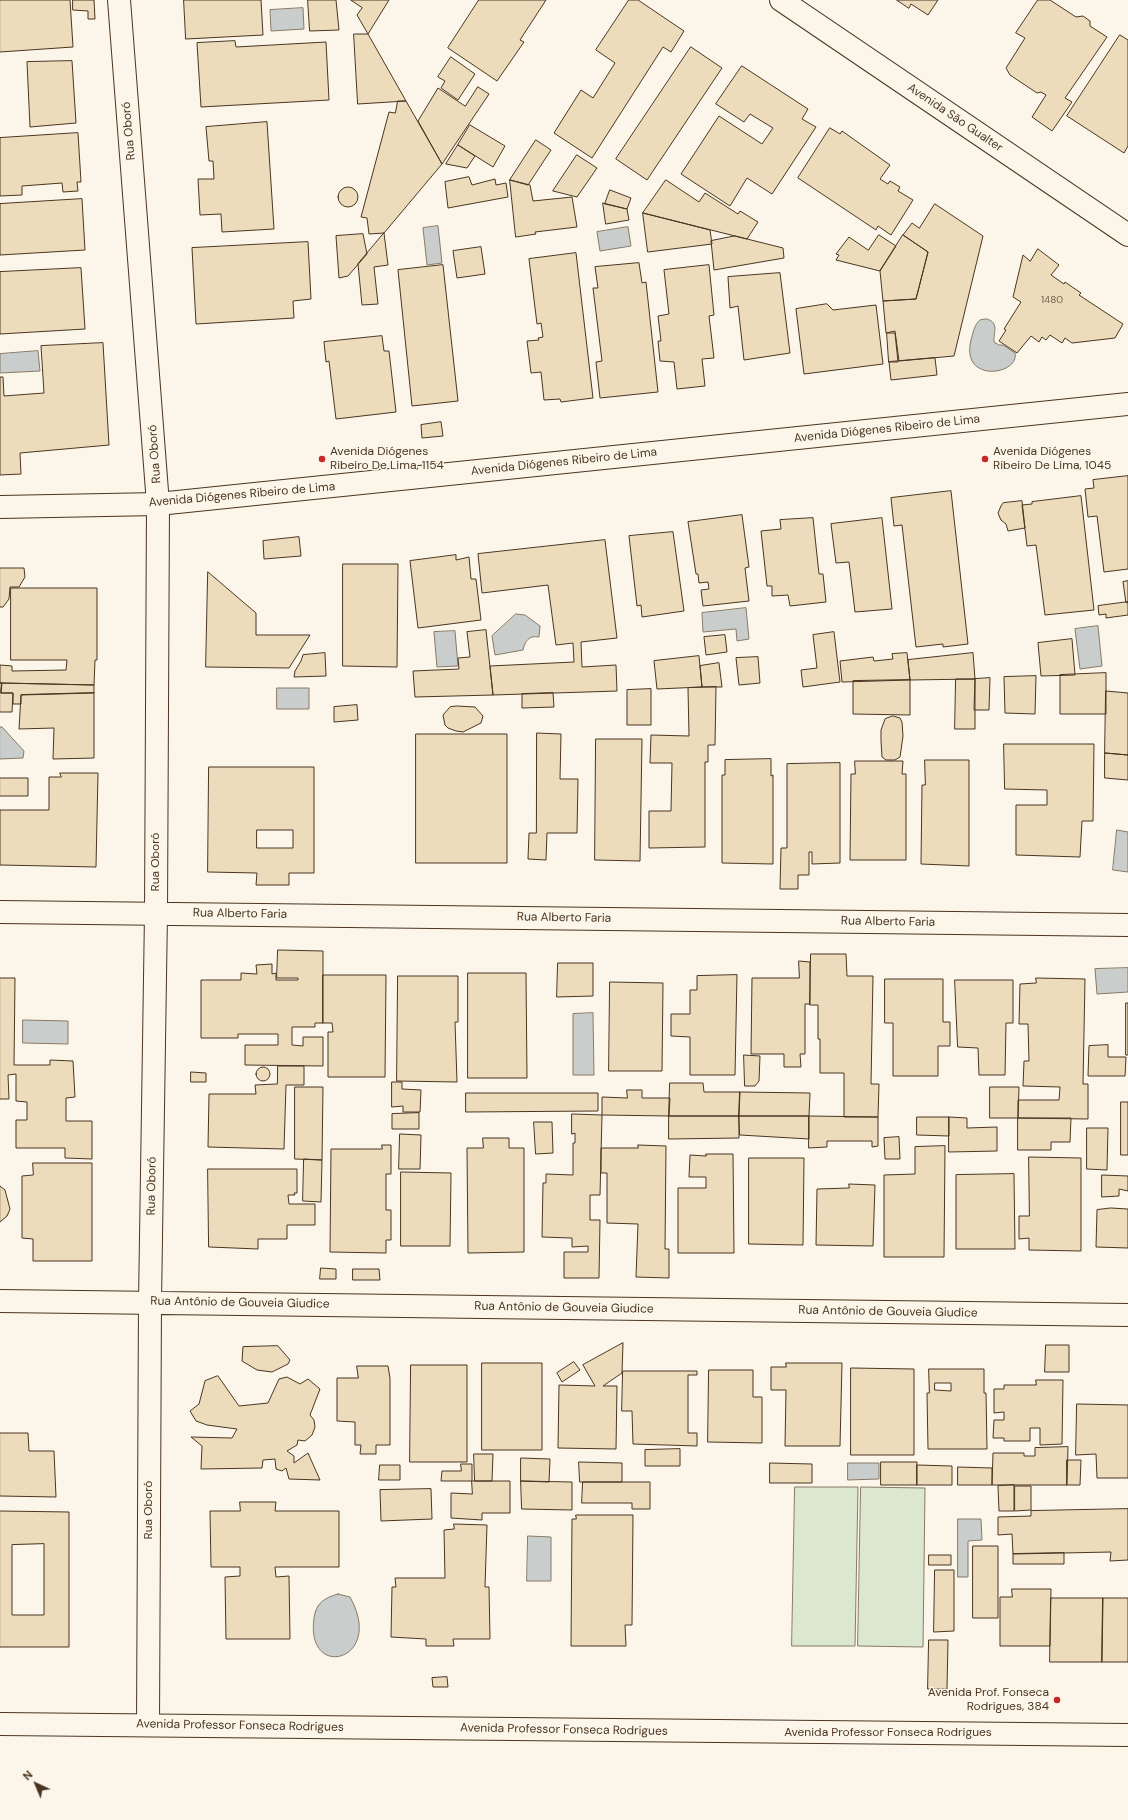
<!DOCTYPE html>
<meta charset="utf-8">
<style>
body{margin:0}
#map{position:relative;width:1128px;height:1820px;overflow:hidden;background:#fbf6e9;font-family:"DM Sans",sans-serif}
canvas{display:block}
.north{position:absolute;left:16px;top:1764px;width:40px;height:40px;-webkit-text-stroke:3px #fbf6e9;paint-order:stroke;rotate:316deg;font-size:11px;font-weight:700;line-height:16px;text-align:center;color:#4a3520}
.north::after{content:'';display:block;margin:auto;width:14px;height:18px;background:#4a3520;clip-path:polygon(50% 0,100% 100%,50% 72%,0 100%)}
</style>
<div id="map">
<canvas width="1128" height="1820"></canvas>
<div class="north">N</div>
</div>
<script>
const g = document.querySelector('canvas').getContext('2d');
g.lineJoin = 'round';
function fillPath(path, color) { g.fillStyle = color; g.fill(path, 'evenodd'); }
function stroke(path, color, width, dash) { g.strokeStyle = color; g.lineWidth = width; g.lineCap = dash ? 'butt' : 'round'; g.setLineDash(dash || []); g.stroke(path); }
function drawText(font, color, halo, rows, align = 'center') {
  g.font = font + ' "DM Sans",sans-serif'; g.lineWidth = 3; g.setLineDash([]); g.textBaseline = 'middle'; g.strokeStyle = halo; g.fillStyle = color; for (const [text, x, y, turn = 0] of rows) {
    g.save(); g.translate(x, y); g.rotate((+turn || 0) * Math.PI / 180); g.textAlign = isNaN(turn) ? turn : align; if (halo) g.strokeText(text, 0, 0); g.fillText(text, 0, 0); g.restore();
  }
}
const green = new Path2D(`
 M795,1487H858L855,1646H792Z
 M861,1487L925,1488L923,1647L858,1646Z`);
fillPath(green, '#dce7d0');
stroke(green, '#887966', 1);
const water = new Path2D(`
 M303,8L304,29L271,31L270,10Z
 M438,226L442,263L427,265L423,228Z
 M628,227L631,246L600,251L597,232Z
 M987,319C1000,323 993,333 994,342L999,345H1003L1015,353C1020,375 960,384 971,340C973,333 974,325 980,320Z
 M38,351L40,371L0,373V354Z
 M746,608L749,639L737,641L736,629L703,632L702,613Z
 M516,614L525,615L540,626L539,637C529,635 525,641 523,650L495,655L492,636Z
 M1098,626L1102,666L1080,669L1075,629Z
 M455,631L458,666L437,667L434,632Z
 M277,688H309V709H277Z
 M0,727H2L24,751L23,758L0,759Z
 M1117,830L1128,832V872L1113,870Z
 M1128,968V992L1097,994L1095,969Z
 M593,1013L594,1075H573V1014Z
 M23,1020L68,1021V1044L23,1043Z
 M848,1463H879V1479L848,1480Z
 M958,1519H981L982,1540L968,1541V1577H958Z
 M528,1536L551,1537V1581H527Z
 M338,1594L350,1597C386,1661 305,1682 314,1618C316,1603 324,1598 338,1594Z`);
fillPath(water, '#c9cecd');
stroke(water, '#887966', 1);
const building = new Path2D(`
 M0,0H70L73,47L0,52Z
 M73,0H94L95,19H88V11L73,10Z
 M184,0H261L263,35L186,39Z
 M308,0H336L339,30L310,31Z
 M351,0H389L368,34L357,15L362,8Z
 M479,0H546L520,40L524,42L497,81L448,48Z
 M629,0H638L684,31L671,52L663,47L592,158L554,133L581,90L593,98L615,63L596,50Z
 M897,0H938L928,15L911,4L909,8Z
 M1038,0H1050L1076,17L1083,16L1090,21V26L1107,37L1065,98L1072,102L1052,131L1032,117L1046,95L1041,92L1037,93L1010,75L1006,68L1025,38L1016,33Z
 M354,34H368L406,101L358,104Z
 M1120,35L1128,40V146L1124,153L1067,116Z
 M235,41L236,47L326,42L329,100L201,107L197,43Z
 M691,47L722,68L647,180L616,159Z
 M451,57L475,74L458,100L441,88L445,81L438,77Z
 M72,61L76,123L30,127L27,62Z
 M742,66L808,109L802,119L816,127L772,194L747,178L730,206L681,174L719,116L762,144L773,128L750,114L744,122L716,104Z
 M478,87L489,94L442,164L418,121L438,88L465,106Z
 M398,101H406L442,164L384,233L369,234L367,218L361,217L389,112L395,113Z
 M267,122L274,229L222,232L221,214L200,215L198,179H214L213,161H209L206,127Z
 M470,125L505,146L493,167L458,145Z
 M830,128L840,134L842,131L890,165L880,179L888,184L890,181L900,187L898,191L913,200L891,235L878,226L876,230L798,178Z
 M78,133L81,182H77L78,191L63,192L62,183L22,186V195L0,196V138Z
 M536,140L551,150L528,185L510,180Z
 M458,145L475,156L467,168L446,164Z
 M577,155L597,168L577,197L553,191Z
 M469,177L472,185L495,179L496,185L506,183L508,197L448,208L445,182Z
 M510,180L530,185L533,201L572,197L577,227L535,232L536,234L516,237Z
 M666,180L699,202L705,193L738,214L740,211L758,222L747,239L643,213Z
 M338 197a10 10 0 1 1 20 0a10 10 0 1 1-20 0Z
 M610,190L631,198L627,209L605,204Z
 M82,199L85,250L0,255V204Z
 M603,203L627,209L629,220L606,224Z
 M935,204L983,236L954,356L899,361L895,331L886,333L883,301L916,299L928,252L903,235L912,223L919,228Z
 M643,213L710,230L712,244L648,252Z
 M384,233L388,265L374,267L378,304L362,305L358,264Z
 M363,234L367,254L348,276L339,278L336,236Z
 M879,235L896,246L880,271L836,260L839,255L836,254L849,237L868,250Z
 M903,235L928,252L916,299L883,301L880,271Z
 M735,236L783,248L784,258L714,270L711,241Z
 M308,242L311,299L293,301L294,318L196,324L192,248Z
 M481,247L485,274L457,278L453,251Z
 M1038,249L1059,265L1051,275L1064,284L1065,282L1081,293L1079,295L1123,324L1115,338L1072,343L1065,338L1062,343L1050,335L1046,340L1042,337L1039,342L1031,336L1017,353L999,341L1006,330L1004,329L1021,302L1013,297L1023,255L1030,261Z
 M576,253L593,398L561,402L560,399L544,400L541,372L531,373L527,341L539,340L538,338L543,337L541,323L537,324L529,259Z
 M639,263L642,283L646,282L658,392L600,398L596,362L602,361L593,288H598L595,267Z
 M443,265L458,401L412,406L398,270Z
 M709,265L714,315L709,316L714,358L702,359L705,386L677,389L674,362L660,361L658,341H661L658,316L669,314L664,270Z
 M81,268L85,329L0,334V272Z
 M780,273L790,353L744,360L738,306L730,308L728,277Z
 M827,304L833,310L876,305L883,364L804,374L796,309Z
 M887,333H895L898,362H889Z
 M382,336L384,351H389L396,412L336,419L329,361L326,362L324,342Z
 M103,343L109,445L20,453L21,474L0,475V377H3L4,396L44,393L41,346Z
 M935,358L937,375L891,380L889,362Z
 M441,422L443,436L422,438L421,425Z
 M1128,476V569L1104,572L1097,516L1088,517L1085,489L1094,488L1093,480Z
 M951,491L968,644L943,647V644L916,647L902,525L894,526L891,498Z
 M1081,496L1094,610L1045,615L1036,545L1027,546L1022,505L1032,504V502Z
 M1022,501L1025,528L1008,531L1006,524L1001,520L998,513L1001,506L1003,503Z
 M742,515L749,567L745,568L749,601L703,606L701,590L709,589L708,582L699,583L698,574H696L688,522Z
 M813,518L819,574H823L826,602L790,606L788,595L772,596V586H767L761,531L781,529L780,520Z
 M882,518L892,609L855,612L849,562L836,563L831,524Z
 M673,532L684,611L642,617L641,605L637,606L629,536Z
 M299,537L301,556L264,559L263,541Z
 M605,540L617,638L581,642L582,667L616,665L617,691L493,695L490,666L574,662L573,643L556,645L548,585L482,593L478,554Z
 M456,555V560L469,557L471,579H476L481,620L418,628L410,561Z
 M343,564H398L397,667L343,666Z
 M0,568H24L25,577L19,587H10L9,599L3,607H0Z
 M208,572L256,613V635H310L289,668L206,667Z
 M1128,581V602L1126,603L1123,582Z
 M11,588H97V660H95L94,685L0,683V665L12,666V671L66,670L67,660H11Z
 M1128,602V615L1106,618V614L1099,615L1098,606Z
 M486,630L493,695L415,697L413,671L459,669L458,658L470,657L467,632Z
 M834,632L840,682L803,687L801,670L817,668L813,635Z
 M725,635L727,652L706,655L704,637Z
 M1072,639L1075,675L1041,676L1038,643Z
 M325,653L326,676L294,677L295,671L301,661L303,655Z
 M907,653L910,680L842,682L840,661L873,657L874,661L893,659L892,654Z
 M973,653L975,679L910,680L908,660Z
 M699,656L702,687L657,689L654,661Z
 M758,657L760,683L739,685L736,658Z
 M719,663L722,687H702L700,666Z
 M1106,673V714H1060V675Z
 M1036,676L1035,714L1005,713L1004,677Z
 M990,678L989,710H974L975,679Z
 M956,679H975V729H955Z
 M910,680V715L853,714V681Z
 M0,683H2L1,693H13L12,712H0Z
 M2,683L94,685V693L21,695V704H13V693H1Z
 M716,687L715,745H708V762H705V847L649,848V811H671L672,763H650L651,735L689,736L688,688Z
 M651,689V725H627V690Z
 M1106,691L1128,693V755L1105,753Z
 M94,693V758L53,759L54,728L19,729L21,695Z
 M553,693L554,707L522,708V694Z
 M357,705L358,720L334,722V707Z
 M457,706L475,707L483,716L481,723L463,732L456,731L448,728L445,725L443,715L450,707Z
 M893,716L900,718L902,722L903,736L900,757L895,760H886L882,757L881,741V730L885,719Z
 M537,733L561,734L560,779H578L577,833H547L546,860L528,859L529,833H536Z
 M416,734H507V863H416Z
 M596,739H642L640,861L595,860Z
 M1004,744H1094L1093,821H1082L1080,857L1016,855V805H1047V790L1005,789Z
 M1105,753L1128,755V780L1105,778Z
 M771,759V776L773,775V864L722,863V775H725V760Z
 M925,760H969V866L921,864L922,785H925Z
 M855,761H903L902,774H906V860H850L851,774H855Z
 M840,763V863L812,864V852H809V875H798V889H780L781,848H787V764Z
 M209,767H314V873H289V885H256L257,873L208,872ZM257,830H293V848H257Z
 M60,773H98L96,867L0,865V810H49V777H61Z
 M0,778H28V796H0Z
 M278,950L323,951V1023H315V1027H292V1045L303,1046V1037H323V1066L245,1065V1045H278V1034H238V1038H201V980H241V973L257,974L256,965L272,964V974L276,973V980H298V978H277Z
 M811,954H846L847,976H873L871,1084H879L878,1117H844V1073H820V1039H818V1005H810Z
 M799,961L810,962V1004H805V1054H800L801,1067H784V1054H751L752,978H799Z
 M558,963H593V996L557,997Z
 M468,973H526L527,1078H468Z
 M323,975H386L385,1077H328V1032H333L332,1023H323Z
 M737,975L735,1075H690V1037L671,1036V1014H690V990H697V976Z
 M398,976H458V1022H455L457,1082L397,1081Z
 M0,978H15L14,1065H50V1060L73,1061L75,1097L66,1098V1121H92V1159L65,1158V1148H16V1120H27V1102L16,1101V1074L8,1075L9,1099H0Z
 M1036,978L1085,979L1083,1084H1088V1119L1018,1118V1100H1059L1060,1087L1023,1086L1024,1061H1029L1028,1024H1019L1020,984L1036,983Z
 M885,979H943V1022H950V1046H938V1076H893V1023H885Z
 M955,980H1013V1023H1006L1005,1075H979L978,1048L958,1047Z
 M610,982L663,983L662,1071H609Z
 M1126,1003H1128V1055H1126Z
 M1108,1045V1057H1126L1125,1076H1088L1089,1046Z
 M744,1055L760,1056L759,1081L755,1086H745Z
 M278,1066H304V1085H286L284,1149L208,1147L209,1094H256L255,1085L277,1084Z
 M256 1074a7 7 0 1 1 14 0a7 7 0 1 1-14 0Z
 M191,1072L206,1073V1082H191Z
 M392,1082H402V1089L421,1090L420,1112H403V1106L392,1107Z
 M670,1083H703L704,1092H740L739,1116H669Z
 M295,1087H323L322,1160L295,1159Z
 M990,1087H1019L1018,1118H990Z
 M627,1090H642V1098H670L669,1116L602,1115V1097L627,1098Z
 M740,1092L810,1093L809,1116H739Z
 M466,1093H598V1111L466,1112Z
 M1121,1102H1128V1155H1121Z
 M419,1113V1129H392V1114Z
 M572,1114L602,1115L600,1195H590V1220H600L599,1278H564V1252H588V1246L572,1247V1238L542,1237L543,1183H546V1174L573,1175V1143H575V1133L572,1134Z
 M669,1116H739V1138L669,1139Z
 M739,1116H809V1139L740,1135Z
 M809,1116L878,1117V1146L872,1147V1141H827V1147L809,1148Z
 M917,1117H949V1136L917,1135Z
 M949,1117L967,1118V1128L997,1127V1151L949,1152Z
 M1018,1118H1071L1070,1142H1051V1150H1018Z
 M534,1122H552L553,1153L536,1154Z
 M1087,1128H1108L1107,1170L1087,1169Z
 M400,1134L421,1135L420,1169H399Z
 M899,1137L900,1159H885L884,1138Z
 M483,1138H509V1148H524V1252L468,1253L467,1148H483Z
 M382,1145H391V1174H386V1210H391V1240H386V1253L330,1252L331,1149H382Z
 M638,1145L666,1146L665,1249H669V1278L636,1277L638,1224L607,1223V1173H601V1148H638Z
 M945,1146L944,1257H884V1175L915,1174V1147Z
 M706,1154H733L734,1253H678V1188H706V1177H689L690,1155L706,1156Z
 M1029,1157L1081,1158V1251L1029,1250V1238L1019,1239V1216H1029Z
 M749,1158H804L803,1245L749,1244Z
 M304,1159L322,1160L321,1202L303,1201Z
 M33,1163H92V1261H33V1239L22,1238V1176L33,1175Z
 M208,1169H297V1193H294L295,1195H288L289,1204H315V1225H287V1239H258V1249L209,1247Z
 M401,1172L451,1173L450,1246H401Z
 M1014,1174L1015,1249H956V1175Z
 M1102,1175L1128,1176V1191L1119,1189V1196L1102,1197Z
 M849,1184L875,1185L873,1246L816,1245L817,1189L849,1188Z
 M0,1186L5,1190L10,1209L7,1216L0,1222Z
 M1111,1208L1128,1209V1248L1096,1247L1097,1210Z
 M321,1268L336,1269V1279H320Z
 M353,1269H379L380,1280H353Z
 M623,1343L622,1373L603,1386H617L616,1449L558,1448L559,1385L595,1386L583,1365Z
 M1046,1345H1069V1372H1045Z
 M278,1346L290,1360L288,1364L272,1372L257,1370L242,1361L243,1347Z
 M574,1362L580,1370L562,1382L557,1373Z
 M482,1363H542V1450H482Z
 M786,1363H842L840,1446H785L786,1390H771V1367H786Z
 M411,1365H467V1462H410Z
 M357,1366H388L390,1378V1445H376V1454H360L361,1445H355V1422L337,1421V1378H358Z
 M851,1368L914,1369V1455H851Z
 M929,1369H984V1393H986L987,1449H928L927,1393H929ZM935,1383H951V1391L935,1390Z
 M709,1370H753V1397H762V1443L708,1442Z
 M623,1371H697V1375H688V1433H697V1446L633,1444L632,1411H622Z
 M218,1376L239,1406L268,1403L279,1379L287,1377L300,1384L308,1379L320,1389L310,1415L314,1420L315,1427L312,1435L305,1441L298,1440L297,1445L287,1451L294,1456V1463L308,1453L320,1480L289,1479L286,1468L282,1471L276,1469L275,1459L263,1460L262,1468L201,1469L202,1446L191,1437L232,1438L237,1429L207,1425L196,1421L190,1411L199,1404L205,1381Z
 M1036,1380H1063L1062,1444L1040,1445V1428H1030V1441H1004V1438H993L994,1420H1004V1412L994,1413V1389H1004V1385H1036Z
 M1077,1404L1128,1405V1478H1097L1096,1454L1076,1455Z
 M0,1433H28L29,1451H54L56,1497L0,1496Z
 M1068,1447L1067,1485H992L993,1453H1024V1456H1035V1448Z
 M680,1449V1466H645V1450Z
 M474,1454H493L492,1481H475Z
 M521,1458L550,1459L549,1482L521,1481Z
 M1067,1460H1081L1080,1485H1067Z
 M579,1462L622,1463V1482H580Z
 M881,1462H917V1485H881Z
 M770,1463L812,1464V1483H770Z
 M461,1464H472V1481H441L442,1471H461Z
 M380,1465H400V1480H379Z
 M917,1465L952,1466V1485H917Z
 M958,1467L992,1468V1485H958Z
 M472,1481H510V1513H482V1520L451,1518V1493L472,1494Z
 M521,1481L572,1482V1510L522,1509Z
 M583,1482H650V1509H632V1503H582Z
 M1014,1485V1511H999L998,1486Z
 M1015,1486H1031V1510L1015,1511Z
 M431,1489L432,1519L381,1521L380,1490Z
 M240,1502H276L275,1511H339V1567H275L276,1577L289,1576L290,1639H226L225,1577L240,1576V1567H211L210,1511H240Z
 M1128,1509V1560L1110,1561L1111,1552L1013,1554L1012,1534L998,1535V1517L1031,1516V1511Z
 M0,1511L69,1512V1647H0ZM44,1544V1615H12V1545Z
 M576,1515H633L632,1625H625L626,1646H571L572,1519H576Z
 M454,1524L487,1525L485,1587H489L490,1639H453L454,1646H426V1639L391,1637L392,1587H396L395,1578H445L444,1530L454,1529Z
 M973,1546H998V1618H973Z
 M1064,1553V1564H1013V1554Z
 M929,1555H951V1565H929Z
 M935,1570H954V1631L934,1632Z
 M1012,1589H1051L1050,1646H1000V1597H1012Z
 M1051,1598H1103L1102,1662H1050Z
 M1103,1598H1128V1662H1102Z
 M929,1640H948L947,1689H928Z
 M447,1677L448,1687H433L432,1678Z`);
fillPath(building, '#ecdcbc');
stroke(building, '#4a3520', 1);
const minor = new Path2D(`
 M119,0L158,504L156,913L150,1302L148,1725
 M0,912L1128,925
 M0,1301L1128,1315`);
const tertiary = new Path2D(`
 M781,0L1128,235`);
const secondary = new Path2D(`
 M0,507L158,504L1128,404`);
const trunk = new Path2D(`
 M0,1724L1128,1735`);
stroke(minor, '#4a3520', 24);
stroke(tertiary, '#4a3520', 24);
stroke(secondary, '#4a3520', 24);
stroke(trunk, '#4a3520', 24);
stroke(minor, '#fbf6e9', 22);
stroke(tertiary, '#fbf6e9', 22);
stroke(secondary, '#fbf6e9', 22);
stroke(trunk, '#fbf6e9', 22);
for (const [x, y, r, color] of [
 [322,459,4,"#c62828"],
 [985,459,4,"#c62828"],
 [1057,1700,4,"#c62828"]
]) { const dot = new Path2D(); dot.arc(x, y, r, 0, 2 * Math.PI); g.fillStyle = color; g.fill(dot); stroke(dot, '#fbf6e9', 1.5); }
drawText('10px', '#725f47', null, [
 ["1480",1052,300]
]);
drawText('12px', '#4a3520', '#fbf6e9', [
 ["Avenida São Gualter",955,118,34],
 ["Rua Oboró",129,131,-95],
 ["Avenida Diógenes Ribeiro de Lima",887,429,-6],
 ["Rua Oboró",155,454,-94],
 ["Avenida Diógenes Ribeiro de Lima",564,462,-6],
 ["Avenida Diógenes Ribeiro de Lima",242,495,-5],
 ["Rua Oboró",156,862,-90],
 ["Rua Alberto Faria",240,914,1],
 ["Rua Alberto Faria",564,918,1],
 ["Rua Alberto Faria",888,922,1],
 ["Rua Oboró",152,1186,-89],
 ["Rua Antônio de Gouveia Giudice",240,1303,1],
 ["Rua Antônio de Gouveia Giudice",564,1308,1],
 ["Rua Antônio de Gouveia Giudice",888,1312,1],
 ["Rua Oboró",149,1510,-90],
 ["Avenida Professor Fonseca Rodrigues",240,1726,1],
 ["Avenida Professor Fonseca Rodrigues",564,1730,1],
 ["Avenida Professor Fonseca Rodrigues",888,1733]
]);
drawText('12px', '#4a3520', '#fbf6e9', [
 ["Avenida Diógenes",330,452],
 ["Ribeiro De Lima, 1154",330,466],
 ["Avenida Diógenes",993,452],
 ["Ribeiro De Lima, 1045",993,466],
 ["Avenida Prof. Fonseca",1049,1693,"right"],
 ["Rodrigues, 384",1049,1707,"right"]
], 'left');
</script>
